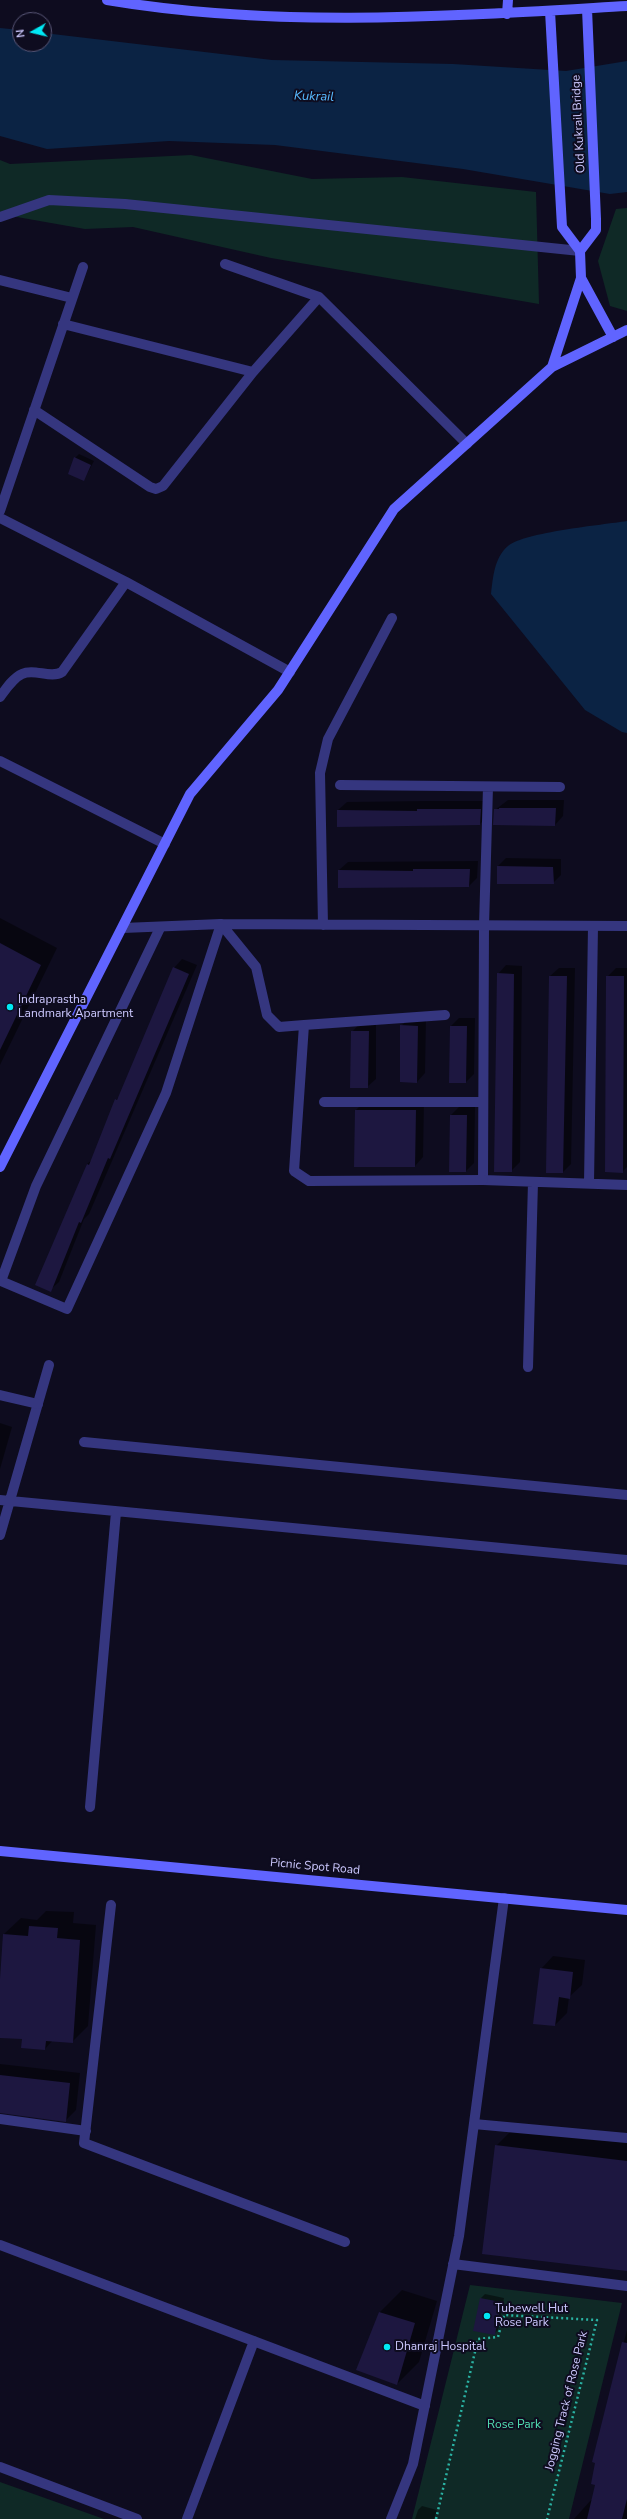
<!DOCTYPE html>
<style>
body{margin:0}
#map{position:relative;width:627px;height:2519px;overflow:hidden;background:#0e0c1f;font-family:"Nunito Sans",sans-serif}
canvas{display:block}
.north{position:absolute;left:12px;top:12px;width:40px;height:40px;box-sizing:border-box;background:#0e0c1f;border:1px solid #5a5879;border-radius:50%;rotate:262deg;font-size:11px;font-weight:700;line-height:16px;text-align:center;color:#cdc9ff}
.north::after{content:'';display:block;margin:auto;width:14px;height:18px;background:#00e8f4;clip-path:polygon(50% 0,100% 100%,50% 72%,0 100%)}
</style>
<div id="map">
<canvas width="627" height="2519"></canvas>
<div class="north">N</div>
</div>
<script>
const g = document.querySelector('canvas').getContext('2d');
g.lineJoin = 'round';
function fillPath(path, color) { g.fillStyle = color; g.fill(path, 'evenodd'); }
function stroke(path, color, width, dash) { g.strokeStyle = color; g.lineWidth = width; g.lineCap = dash ? 'butt' : 'round'; g.setLineDash(dash || []); g.stroke(path); }
function drawText(font, color, halo, rows, align = 'center') {
  g.font = font + ' "Nunito Sans",sans-serif'; g.lineWidth = 4; g.setLineDash([]); g.textBaseline = 'middle'; g.strokeStyle = halo; g.fillStyle = color; for (const [text, x, y, turn = 0] of rows) {
    g.save(); g.translate(x, y); g.rotate((+turn || 0) * Math.PI / 180); g.textAlign = isNaN(turn) ? turn : align; if (halo) g.strokeText(text, 0, 0); g.fillText(text, 0, 0); g.restore();
  }
}
fillPath(new Path2D(`
 M191,155L312,179L402,177L536,192L539,304L271,258L133,227L85,229L0,214V160L10,164Z
 M627,208V311L610,306L598,261L616,209Z
 M470,2285L622,2303L569,2519H412Z
 M0,2482L104,2519H0Z`), '#0f2926');
fillPath(new Path2D(`
 M0,28L20,30V44H44V33L272,60L453,64L566,71L627,61V192L610,194L463,169L275,145L169,141L47,149L0,136Z
 M627,521V733L622,732L585,710L491,594C493,578 494,558 508,546C525,532 602,525 627,521Z`), '#0b2344');
fillPath(new Path2D(`
 M79,454L94,461L84,480L75,458Z
 M508,800H564L563,816L555,825L495,810Z
 M426,801H489L488,816L480,824L338,810L347,802Z
 M506,858L561,859V875L553,883L498,866Z
 M478,861L477,878L469,886L339,870L348,862Z
 M0,918L57,948L0,1065Z
 M182,959L197,965L89,1214L84,1219L59,1282L50,1290L87,1164L92,1160L116,1100L120,1096L174,968Z
 M506,965L522,966L520,1162L511,1171L498,974Z
 M559,968H575L571,1164L563,1172L550,976Z
 M616,968H627V1167L622,1172L607,977Z
 M410,1018H426L425,1073L417,1082L401,1026Z
 M459,1018H475L474,1074L466,1082L451,1026Z
 M360,1023H376V1079L367,1087L352,1032Z
 M364,1102H424L423,1157L415,1166L356,1110Z
 M459,1107H475L474,1163L466,1171L451,1115Z
 M0,1423L12,1427L0,1469Z
 M46,1911L74,1912L73,1923L96,1925L88,2026L72,2042L53,2040L45,2049L23,2038L0,2037V1993L4,1934L21,1918L37,1920Z
 M553,1956L585,1960L582,1985L569,1997L567,2013L555,2025L541,1969Z
 M0,2064L80,2073L76,2110L65,2121L0,2112Z
 M512,2130L627,2143V2270L496,2146Z
 M402,2290L437,2301L419,2362L397,2384L380,2312Z
 M485,2294L504,2298L498,2330L494,2334L481,2298Z
 M627,2330V2519H574L591,2500H593L597,2484V2462H593Z
 M422,2506L437,2510L434,2519H415L418,2510Z`), '#0007');
fillPath(new Path2D(`
 M74,457L91,465L84,481L68,474Z
 M499,808H556L555,826L493,825L494,809H499Z
 M417,809H481L480,825L337,827V810L417,811Z
 M497,866L553,867L554,884H497Z
 M413,869H470L469,887L338,888V870L413,871Z
 M0,943L41,965L0,1050Z
 M173,967L189,974L110,1159L108,1158L81,1223L79,1222L51,1292L35,1285L87,1164L89,1165L115,1099L117,1100Z
 M497,973L514,974L512,1172H494Z
 M549,976H567L563,1173H546Z
 M606,976H624L623,1173L605,1172Z
 M400,1025L418,1026L417,1083L400,1082Z
 M450,1026H467L466,1083H449Z
 M351,1031H369L368,1088H350Z
 M355,1110H416L415,1167H354Z
 M450,1115H467L466,1172H449Z
 M29,1926L58,1928L57,1938L80,1940L73,2043L46,2041L45,2050L21,2048L22,2039L0,2038V1979L3,1934L28,1936Z
 M540,1968L573,1972L570,1999L559,1997L555,2026L533,2024Z
 M0,2075L70,2083L66,2122L0,2113Z
 M495,2145L627,2161V2271L482,2254Z
 M480,2298L501,2302L495,2335L473,2331Z
 M379,2312L415,2323L397,2385L356,2370Z
 M622,2342L627,2343V2499L622,2519H587L595,2485L591,2484L595,2463L592,2462Z`), '#1d1740');
stroke(new Path2D(`
 M436,2519L478,2339L498,2337L504,2315L597,2320L547,2519`), '#2ab2a3', 2.5, [2, 3]);
stroke(new Path2D(`
 M340,785L560,787
 M488,787L484,926L483,1180L627,1185
 M160,928L36,1186L1,1281L67,1309L166,1093L221,924
 M324,1102H482
 M589,1183L593,926
 M528,1367L533,1182
 M84,1442L627,1495
 M0,1500L627,1560
 M0,1535L49,1365
 M90,1807L116,1512
 M111,1905L84,2143L345,2242
 M0,2119L86,2131`), '#35367f', 10);
stroke(new Path2D(`
 M0,217L49,200L125,204L580,251
 M225,264L319,297L467,444
 M0,280L72,298
 M63,324L253,372
 M34,410L150,487L156,489L163,486L253,372L319,297
 M0,511L83,267
 M0,518L126,582L290,672
 M0,697C6,689 13,678 22,674C34,668 51,679 62,672L126,582
 M0,761L165,844
 M221,924L256,967L267,1015L279,1027L304,1025
 M323,925L320,773L328,739L392,618
 M123,928L221,924L627,926
 M445,1015L304,1025L294,1171L309,1181L483,1180
 M0,1395L38,1404
 M474,2124L627,2138
 M0,2245L425,2406
 M453,2264L627,2286
 M0,2467L137,2519
 M187,2519L254,2341
 M391,2519L413,2464L459,2236L504,1898`), '#35367f', 10);
stroke(new Path2D(`
 M107,0C279,29 454,16 627,6
 M550,11L562,227L580,251L581,278L613,337
 M507,14L508,0
 M580,251L596,230V219L587,9
 M552,367L581,278
 M0,1167L190,794L278,690L394,509L552,367L627,330
 M0,1851L627,1910`), '#6064ff', 10);
for (const [x, y, r, color] of [
 [10,1007,4,"#00e8f4"],
 [487,2316,4,"#00e8f4"],
 [387,2347,4,"#00e8f4"]
]) { const dot = new Path2D(); dot.arc(x, y, r, 0, 2 * Math.PI); g.fillStyle = color; g.fill(dot); stroke(dot, '#0e0c1f', 1.5); }
drawText('12px', '#cdc9ff', '#0e0c1f', [
 ["Old Kukrail Bridge",579,124,-93],
 ["Picnic Spot Road",315,1867,5],
 ["Jogging Track of Rose Park",567,2401,-76]
]);
drawText('12px', '#cdc9ff', '#0e0c1f', [
 ["Indraprastha",18,1000],
 ["Landmark Apartment",18,1014],
 ["Tubewell Hut",495,2309],
 ["Rose Park",495,2323],
 ["Dhanraj Hospital",395,2347]
], 'left');
drawText('12px', '#53e1b6', '#0e0c1f', [
 ["Rose Park",514,2425]
]);
drawText('italic 13px', '#57baff', '#0e0c1f', [
 ["Kukrail",314,97,2]
]);
</script>
